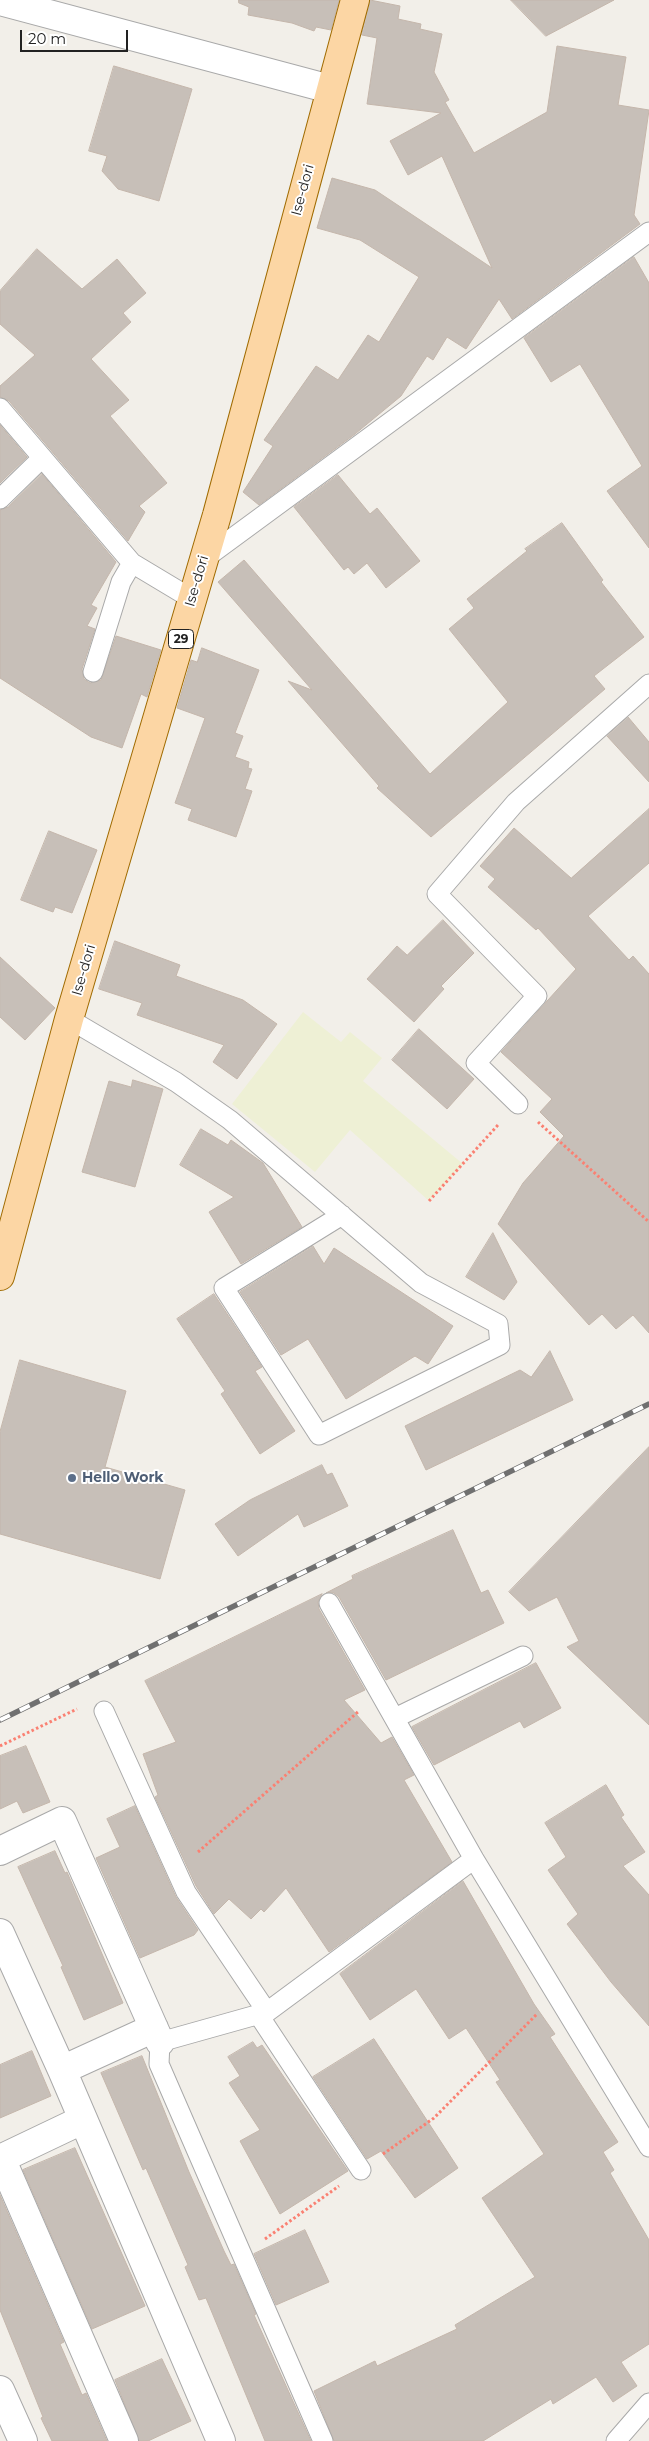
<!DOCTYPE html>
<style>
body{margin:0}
#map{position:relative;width:649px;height:2441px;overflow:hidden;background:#f2efe9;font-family:Montserrat,sans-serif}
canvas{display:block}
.scale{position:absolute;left:20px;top:30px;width:108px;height:22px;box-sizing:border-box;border:2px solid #222;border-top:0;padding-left:6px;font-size:15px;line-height:18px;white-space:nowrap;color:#222;-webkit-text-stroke:4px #fff;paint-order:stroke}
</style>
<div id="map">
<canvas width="649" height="2441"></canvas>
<div class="scale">20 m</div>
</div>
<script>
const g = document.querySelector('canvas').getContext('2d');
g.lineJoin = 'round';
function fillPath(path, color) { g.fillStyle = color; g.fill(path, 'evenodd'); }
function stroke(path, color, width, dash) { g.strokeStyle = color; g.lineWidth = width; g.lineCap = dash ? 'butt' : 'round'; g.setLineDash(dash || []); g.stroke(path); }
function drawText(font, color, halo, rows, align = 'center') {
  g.font = font + ' Montserrat,sans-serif'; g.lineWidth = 4; g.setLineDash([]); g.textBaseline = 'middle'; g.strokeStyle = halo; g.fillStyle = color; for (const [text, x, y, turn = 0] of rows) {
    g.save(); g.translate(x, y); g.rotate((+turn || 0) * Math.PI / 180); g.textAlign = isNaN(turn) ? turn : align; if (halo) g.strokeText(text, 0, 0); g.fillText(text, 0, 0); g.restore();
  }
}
fillPath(new Path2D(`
 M303,1012L341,1042L350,1032L382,1058L363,1081L463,1164L429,1201L350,1130L315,1172L232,1104Z`), '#eef0d5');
const building = new Path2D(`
 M239,0H339L331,30L316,27L314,31L292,23L248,15L249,7L239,3Z
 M370,0L400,6L398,19L421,24L420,29L442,34L434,72L449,100L445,102L474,153L547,112L557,46L626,57L618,105L649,110L634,215L640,224L512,319L499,299L466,349L447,337L433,360L427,356L401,396L355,434L259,505L243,492L273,446L264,440L316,366L338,380L368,335L379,342L419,277L360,240L317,228L332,178L375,190L492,268L442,156L408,175L390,141L441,113L367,104L377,38L362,35Z
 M511,0H614L546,36Z
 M114,66L192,89L159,201L118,189L102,171L107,156L89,151Z
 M37,249L82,289L117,259L146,293L123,313L131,322L91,359L129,400L110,416L167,483L139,506L145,512L128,541L9,401L0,397V386L35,355L0,324V291Z
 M634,257L649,283V548L607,491L642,466L580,364L551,382L524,338Z
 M0,425L27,457L0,483Z
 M42,474L116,562L91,605L97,608L87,626L95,629L82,669L84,679L90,683L101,680L116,636L161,650L147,697L141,694L122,748L91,737L0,678V510L8,507Z
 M338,475L370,514L377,508L420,561L386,588L367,563L354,574L348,567L344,570L294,507Z
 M562,523L603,580L601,582L644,637L594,676L605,689L431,837L377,788L379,786L288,681L312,690L218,582L244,560L430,774L508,702L449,629L474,608L467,599L527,551L525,549Z
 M202,648L259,670L235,733L243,736L235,757L249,762L248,768L252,769L245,789L252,791L236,837L188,820L192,809L175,803L205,718L177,708L191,660L197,662Z
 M628,717L649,742V782L607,736Z
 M649,809V863L588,916L629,960L633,956L649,974V1333L633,1315L616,1329L602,1314L589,1325L498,1224L523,1183L564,1136L540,1112L552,1099L501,1052L576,969L538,928L536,930L488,887L495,879L480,866L514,828L571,878Z
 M49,831L97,850L72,913L55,907L53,912L21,900Z
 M443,920L474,953L441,986L444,989L414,1022L367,979L397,946L407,955Z
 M115,941L180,965L176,976L243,1000L277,1024L237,1079L213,1062L224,1045L137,1015L142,1003L99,989Z
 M0,957L55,1008L25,1040L0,1017Z
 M419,1029L474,1079L447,1109L392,1060Z
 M133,1080L163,1089L135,1187L82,1172L109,1081L131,1087Z
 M201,1129L228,1145L231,1140L263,1163L302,1227L241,1264L209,1212L234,1197L180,1165Z
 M493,1233L517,1282L504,1300L466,1277Z
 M313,1246L324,1264L334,1248L453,1326L428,1364L415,1356L346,1399L308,1339L281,1355L240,1292Z
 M214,1294L262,1367L255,1371L295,1431L260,1454L221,1394L225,1391L177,1319Z
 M550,1351L573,1400L426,1470L405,1426L520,1370L531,1377Z
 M20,1360L126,1391L105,1467L185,1490L160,1579L0,1534V1432Z
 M649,1447V1725L567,1647L579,1641L557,1597L529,1611L509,1592Z
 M322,1465L327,1475L332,1473L348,1506L304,1527L298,1514L238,1556L215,1524L250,1500Z
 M453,1530L481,1593L488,1590L504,1623L386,1680L339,1597L334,1593H326L353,1579L352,1576Z
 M322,1594L318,1602L319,1609L365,1690L344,1700L381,1743L392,1737L414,1775L404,1780L452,1862L329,1952L286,1888L264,1912L261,1909L251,1919L229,1899L214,1914L196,1886L155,1797L158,1795L143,1754L176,1742L145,1681Z
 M536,1663L561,1708L524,1728L520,1721L434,1765L412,1727Z
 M26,1746L50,1802L23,1813L17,1801L0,1809V1756Z
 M606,1785L624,1815L621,1817L645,1852L623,1866L649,1895V2026L611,1982L567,1924L578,1914L548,1870L566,1857L545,1823Z
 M135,1806L176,1897L198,1930L194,1935L140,1958L96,1858L120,1847L107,1819Z
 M55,1851L65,1873L67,1872L123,2003L84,2020L61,1967L63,1966L18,1867Z
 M463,1881L534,2004L555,2034L550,2037L618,2142L603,2152L614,2170L610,2173L649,2240V2344L621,2362L637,2386L613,2402L596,2377L553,2404L551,2399L483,2441H334L314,2391L375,2361L377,2366L457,2329L455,2325L535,2277L482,2198L544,2154L496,2082L500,2080L466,2028L449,2039L416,1989L370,2020L340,1974Z
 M374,2039L458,2168L415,2198L381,2151L367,2159L313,2077Z
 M253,2042L257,2048L262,2045L348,2171L280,2214L240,2141L260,2130L229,2083L240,2076L228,2057Z
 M32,2051L51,2096L0,2118V2065Z
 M142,2056L189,2172L224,2251L231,2265L234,2264L256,2314L254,2315L311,2441H265L206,2298L199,2300L185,2267L188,2265L146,2168L143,2170L101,2073Z
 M75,2148L145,2306L92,2329L23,2170Z
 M0,2195L64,2342L60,2344L82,2395L86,2393L107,2441H52L41,2418L43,2417L0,2310Z
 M305,2230L329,2282L276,2305L254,2254Z
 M162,2359L191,2421L148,2441H139L115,2380Z`);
fillPath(building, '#c7bfb8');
stroke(building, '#c4b6ab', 1);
const service = new Path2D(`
 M0,408L132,563L192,599
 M0,499L42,458
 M204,559L649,232
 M93,672L121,582L132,563
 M69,1019L176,1082L230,1120L421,1283L498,1324L500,1345L319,1435L224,1288L342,1215
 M518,1104L476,1063L537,996L437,894L516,802L649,684
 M329,1603L474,1859L649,2147
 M104,1711L186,1892L267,2012
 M395,1718L523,1656
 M258,2014L361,2170
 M323,2441L159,2064L160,2042L267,2012L474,1859
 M616,2441L649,2403`);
const minor = new Path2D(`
 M0,1L330,89
 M0,1851L62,1821L160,2042
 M0,1933L62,2070L221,2441
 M62,2070L154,2028
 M1,2158L124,2441
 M0,2159L82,2120
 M0,2390L23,2441`);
const primary = new Path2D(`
 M0,1276L69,1019L217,515L355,0`);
stroke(service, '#a9a9a9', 21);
stroke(minor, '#a9a9a9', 30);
stroke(primary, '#a06b00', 30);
stroke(new Path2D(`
 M538,1122L649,1222
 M429,1201L498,1125
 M0,1746L77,1709
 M198,1852L359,1711
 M383,2154L434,2118L537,2014
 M265,2239L339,2186`), '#fa8072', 3, [2.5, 2.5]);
stroke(service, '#fff', 19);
stroke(minor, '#fff', 28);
stroke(primary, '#fcd6a4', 28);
const rail = new Path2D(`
 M0,1720L649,1404`);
stroke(rail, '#707070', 5.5);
stroke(rail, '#fff', 4, [11]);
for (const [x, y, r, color] of [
 [72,1478,5,"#5c6f8a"]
]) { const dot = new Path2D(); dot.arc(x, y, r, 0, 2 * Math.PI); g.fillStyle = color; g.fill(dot); stroke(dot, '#fff', 2); }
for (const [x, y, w] of [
 [181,639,25]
]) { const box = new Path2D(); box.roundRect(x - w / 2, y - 9.5, w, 19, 4); g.fillStyle = '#fff'; g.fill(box); stroke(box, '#222', 1); }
drawText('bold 12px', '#222', null, [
 ["29",181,639]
]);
drawText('14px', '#222', '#fff', [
 ["Ise-dori",303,190,-75],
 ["Ise-dori",197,581,-74],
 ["Ise-dori",84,970,-74]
]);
drawText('bold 14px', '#4e5e75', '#fff', [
 ["Hello Work",82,1478]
], 'left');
</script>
